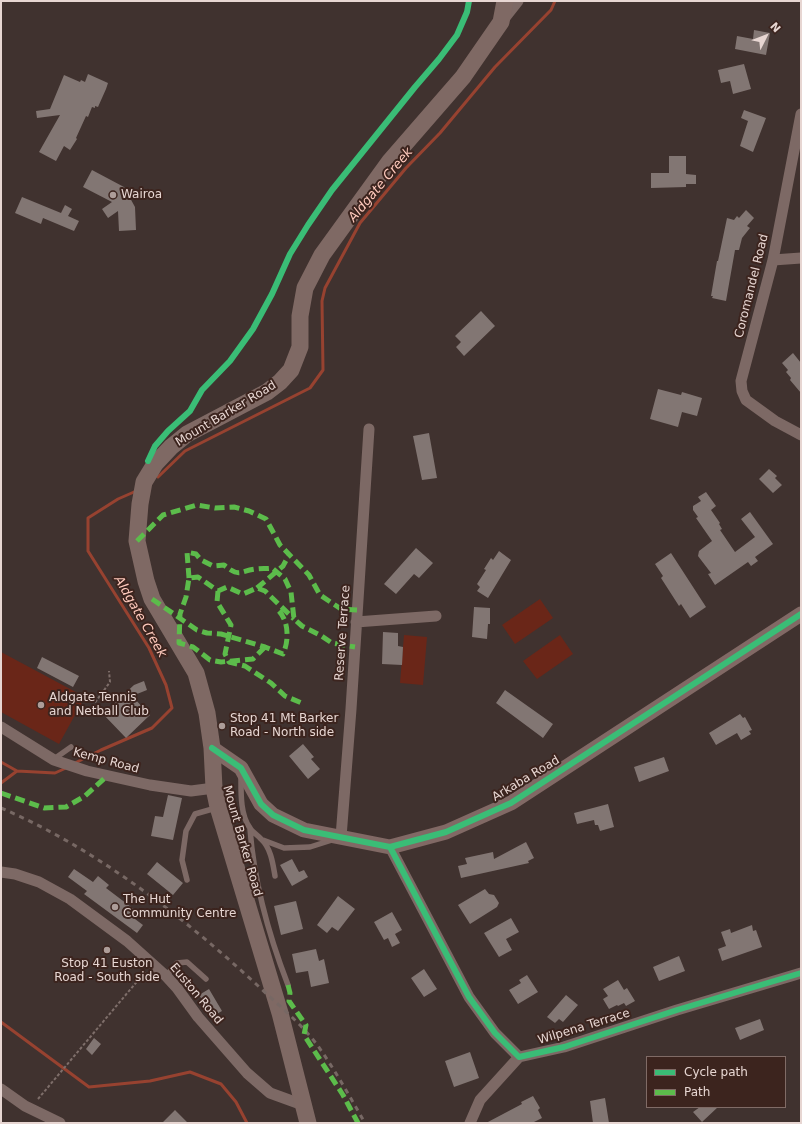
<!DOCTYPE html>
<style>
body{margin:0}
#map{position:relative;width:802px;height:1124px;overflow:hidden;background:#40322f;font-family:"DejaVu Sans",sans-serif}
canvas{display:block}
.frame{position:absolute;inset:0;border:2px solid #e7d6d2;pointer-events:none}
.legend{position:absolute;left:646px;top:1056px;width:140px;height:52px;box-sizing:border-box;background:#3c241e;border:1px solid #806b66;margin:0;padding:5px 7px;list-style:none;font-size:12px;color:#e7d6d2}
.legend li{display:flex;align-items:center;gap:8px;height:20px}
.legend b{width:20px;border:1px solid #806b66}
.north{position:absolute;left:746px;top:16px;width:40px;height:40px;-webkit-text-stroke:3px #3c241e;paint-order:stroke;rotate:48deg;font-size:11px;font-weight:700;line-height:16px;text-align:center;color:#e7d6d2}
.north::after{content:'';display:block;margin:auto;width:14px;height:18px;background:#e7d6d2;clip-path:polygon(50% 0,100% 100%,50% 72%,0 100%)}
</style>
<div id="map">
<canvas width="802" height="1124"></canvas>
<div class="frame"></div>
<ul class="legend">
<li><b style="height:5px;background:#3abd76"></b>Cycle path</li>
<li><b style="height:5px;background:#5cbc4b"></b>Path</li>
</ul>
<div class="north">N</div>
</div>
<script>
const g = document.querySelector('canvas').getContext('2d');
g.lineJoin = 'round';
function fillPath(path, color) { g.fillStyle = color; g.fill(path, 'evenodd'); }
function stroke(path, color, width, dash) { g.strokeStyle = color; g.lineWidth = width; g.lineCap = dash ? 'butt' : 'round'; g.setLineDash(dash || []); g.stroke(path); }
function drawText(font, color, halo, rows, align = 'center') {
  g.font = font + ' "DejaVu Sans",sans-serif'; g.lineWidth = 4; g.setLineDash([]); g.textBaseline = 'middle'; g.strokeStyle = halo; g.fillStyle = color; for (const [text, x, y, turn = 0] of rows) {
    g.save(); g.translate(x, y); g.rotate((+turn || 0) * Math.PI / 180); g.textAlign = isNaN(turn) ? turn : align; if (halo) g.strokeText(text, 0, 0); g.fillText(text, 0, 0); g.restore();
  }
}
fillPath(new Path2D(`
 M540,599L553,618L515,644L502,625Z
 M404,635L427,637L423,685L400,683Z
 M560,635L573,654L537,679L523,661Z
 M1,652L85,697L59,744L1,712Z`), '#6a2618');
stroke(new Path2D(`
 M158,477L185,451L310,388L323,370L322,301L325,288L360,223L406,168L440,133L495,67L551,10L555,1
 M1,762L17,771
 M75,763L101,750L152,728L172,708L166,685L149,648L88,551V518L118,499L134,492
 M1,783L17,771L55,773L66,768
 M1,1022L89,1087L150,1081L190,1072L221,1084L236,1102L247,1123`), '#974230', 3);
fillPath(new Path2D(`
 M754,30L770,33L766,55L735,49L737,36L753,39Z
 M744,64L751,89L733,94L730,81L721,83L718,70Z
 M88,74L108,83L106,89L98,107L95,106V108L92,107L88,117L86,116L76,138L77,139L70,150L64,146L56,161L39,152L60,115L37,118L36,111L50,109L64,75L80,82L81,80L85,82Z
 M744,110L766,118L753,152L740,146L748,121L741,118Z
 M669,156H686V174L696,175V184H686V187L651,188V173H669Z
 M92,170L124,187L135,207L136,230L119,231L118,211L108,218L102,209L112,202L83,187Z
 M22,197L61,213L65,205L72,209L68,216L79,221L74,231L43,218L41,224L15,213Z
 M746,210L754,218L747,226L750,228L742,238L739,250H735L726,301L712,298L713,296H711L717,261H718L727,218L734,220L737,216L739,218Z
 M481,311L495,326L464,356L456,347L461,342L455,336Z
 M793,353L801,363V393L790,380L791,378L786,372L788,370L782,363Z
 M658,389L681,395L682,392L702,398L697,416L682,412L678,427L650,419Z
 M429,433L437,478L422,480L413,436Z
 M769,469L777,476L775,478L782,485L773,493L759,479Z
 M706,492L716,506L711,510L720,523L719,524L722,529L720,530L735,552L755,537L741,519L750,512L773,544L755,557L758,561L751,566L748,562L715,585L708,574L711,573L698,556L699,551L712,541L696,518L698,517L693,510V506L701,501L698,497Z
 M416,548L433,563L419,578L414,574L396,594L384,584Z
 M499,551L511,560L488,598L477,591L480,587L477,584L486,570L484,569L491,558L493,560Z
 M671,553L706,607L690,618L681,604L679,606L661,578L663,576L655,564Z
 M474,607L490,608V624H488L487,639L472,637Z
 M383,632L398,633V646L403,647L402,665L382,664Z
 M42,657L79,676L73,687L37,668Z
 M144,681L147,690L132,696L150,715L126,738L103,714L134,685Z
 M505,690L553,724L543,738L496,703Z
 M740,714L743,718L745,717L752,730L749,731L751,734L741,740L737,733L716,745L709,733Z
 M303,744L314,757L311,759L320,769L308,779L289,756Z
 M664,757L669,771L639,782L634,767Z
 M168,795L182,798L173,840L151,836L155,816L163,817Z
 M608,804L614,827L600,831L598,825H595L594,820L577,824L574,813Z
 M526,842L534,858L528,861L529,863L461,878L458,866L467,864L465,858L493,852L494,859Z
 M292,859L299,872L304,870L308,877L292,886L280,865Z
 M157,862L183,883L173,895L147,874Z
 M74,869L93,882L98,876L109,885L106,888L139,913L135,919L143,925L137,933L84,894L87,891L68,877Z
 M485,889L489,894L494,895L499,903L497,907L470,924L458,905Z
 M338,896L355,909L338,931L332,927L327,933L317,925Z
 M296,901L303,929L281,935L274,906Z
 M392,912L402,930L395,934L400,943L392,947L388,938L384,940L374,922Z
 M511,918L519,932L506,939L512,950L499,957L484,933Z
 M752,925L753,931L756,930L762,947L722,961L718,949L726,946L721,932L730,929L731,933Z
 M316,949L319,961L324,959L329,983L311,987L308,971L296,973L292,954Z
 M679,956L685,971L659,981L653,967Z
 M424,969L437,989L424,997L411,978Z
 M527,975L538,992L518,1004L509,990L521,983L519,980Z
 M618,980L624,990L627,988L635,1001L626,1006L624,1003L618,1006L617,1005L609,1009L603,999L608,996L603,989Z
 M209,989L222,1011L213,1016L199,995Z
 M566,995L578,1005L563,1022L559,1019L555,1023L547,1017Z
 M760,1019L764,1030L740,1040L735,1028Z
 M94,1038L101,1044L92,1055L86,1049Z
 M470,1052L479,1078L454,1087L445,1061Z
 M533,1096L540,1108L538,1110L542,1118L532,1123H486L522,1104L521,1102Z
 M605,1098L609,1123H593L590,1101Z
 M700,1107H718L702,1122L693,1112Z
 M175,1110L188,1123H162Z`), '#827673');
stroke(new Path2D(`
 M95,712L94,704L110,682L109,671
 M38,1099L145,972`), '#7e6e6a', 2, [3, 2]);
stroke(new Path2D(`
 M54,759L71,747
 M241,776C241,791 240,815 250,828C252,832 258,835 261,839C271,848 273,864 275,876
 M250,829C254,882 269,936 288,985
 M263,840L284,848L310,847L332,840
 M187,880L182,860L186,831L195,814L216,808
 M166,976L177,963L187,962L206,979`), '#7d6965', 5.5);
stroke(new Path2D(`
 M503,20L518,1
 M801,114L773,260L741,381L742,391L746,400L775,421L801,435
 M773,260L801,258
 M356,622L436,616
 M1,727L54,760L87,771L150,785L191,791L214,788
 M341,837L351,709L369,429
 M390,847L469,997L495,1033L519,1057L564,1047L677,1010L801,973
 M1,872L15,874L39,882L70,899L127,941L166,976L177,988L198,1017L247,1073L270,1093L303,1105
 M1,1089L25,1106L60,1123
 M470,1123L480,1100L519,1057`), '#7d6965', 11);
stroke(new Path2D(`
 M212,748L241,768L261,804L273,815L304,830L390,847L446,832L511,803L801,614`), '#816965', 15);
stroke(new Path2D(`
 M308,1123L280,1013L218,807L214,788L212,748L207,713L196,673L152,599L146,581L137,541L140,504L144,482L155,464L171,447L187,434L267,392L280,382L291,370L300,347V316L305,288L322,255L390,161L463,77L501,22L505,1`), '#7f6964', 17);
stroke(new Path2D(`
 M1,808C95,848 181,915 256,984C277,1004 300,1022 318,1046C335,1070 350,1097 365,1123`), '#776864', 3, [5, 5]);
stroke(new Path2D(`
 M137,541L163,515L197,505L215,508L234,507L249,511L266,519L280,545L309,575L320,595L341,609L357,610
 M189,578L187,552L196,554L201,560L213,566L224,565C240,578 239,571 256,569C261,568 267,569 272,568L285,579L291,592L294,619L302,626L320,635L332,643L355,647
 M257,588L283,566L289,555
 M218,591L217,602L231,625L225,654L229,662L245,666L271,683L285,696L304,704
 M152,599L197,630L207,633L221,634L265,647L283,654C289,641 289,622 279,611
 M265,647L253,659L221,662L210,660L193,647L179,643L180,614L186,597L189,578L198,577L218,591L227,587L243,594L257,588L265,591L294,619
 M1,793L44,808L66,807L85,796L107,776
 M288,985L290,993L289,1001L306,1025L304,1035L343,1095L358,1123`), '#5cbc4b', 5, [10, 5]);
stroke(new Path2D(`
 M148,461L155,446L168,431L190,411L202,390L230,361L253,329L272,294L290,254L308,225L332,190L415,87L439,59L457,35L467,12L469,1
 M212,748L241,768L261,804L273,815L304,830L390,847L446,832L511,803L801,614
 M390,847L469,997L495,1033L519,1057L564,1047L677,1010L801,973`), '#3abd76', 6);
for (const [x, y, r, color] of [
 [113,195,4,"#ad9d99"],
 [41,705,4,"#ad9d99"],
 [222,726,4,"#ad9d99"],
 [115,907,4,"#ad9d99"],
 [107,950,4,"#ad9d99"]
]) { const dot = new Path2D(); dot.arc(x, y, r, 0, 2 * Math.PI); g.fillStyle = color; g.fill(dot); stroke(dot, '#3c241e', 1.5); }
drawText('12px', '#e7d6d2', '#3c241e', [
 ["Wairoa",121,195],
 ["Aldgate Tennis",49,698],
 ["and Netball Club",49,712],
 ["Stop 41 Mt Barker",230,719],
 ["Road - North side",230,733],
 ["The Hut",123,900],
 ["Community Centre",123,914],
 ["Stop 41 Euston",107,964,"center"],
 ["Road - South side",107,978,"center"]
], 'left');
drawText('12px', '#e7d6d2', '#3c241e', [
 ["Coromandel Road",752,286,-76],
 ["Mount Barker Road",226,414,-31],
 ["Reserve Terrace",343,633,-86],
 ["Kemp Road",106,761,15],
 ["Arkaba Road",526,779,-31],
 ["Mount Barker Road",242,841,74],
 ["Euston Road",196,994,50],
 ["Wilpena Terrace",584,1027,-17]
]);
drawText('italic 13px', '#ffcabd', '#3c241e', [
 ["Aldgate Creek",381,185,-50],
 ["Aldgate Creek",140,617,60]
]);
</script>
